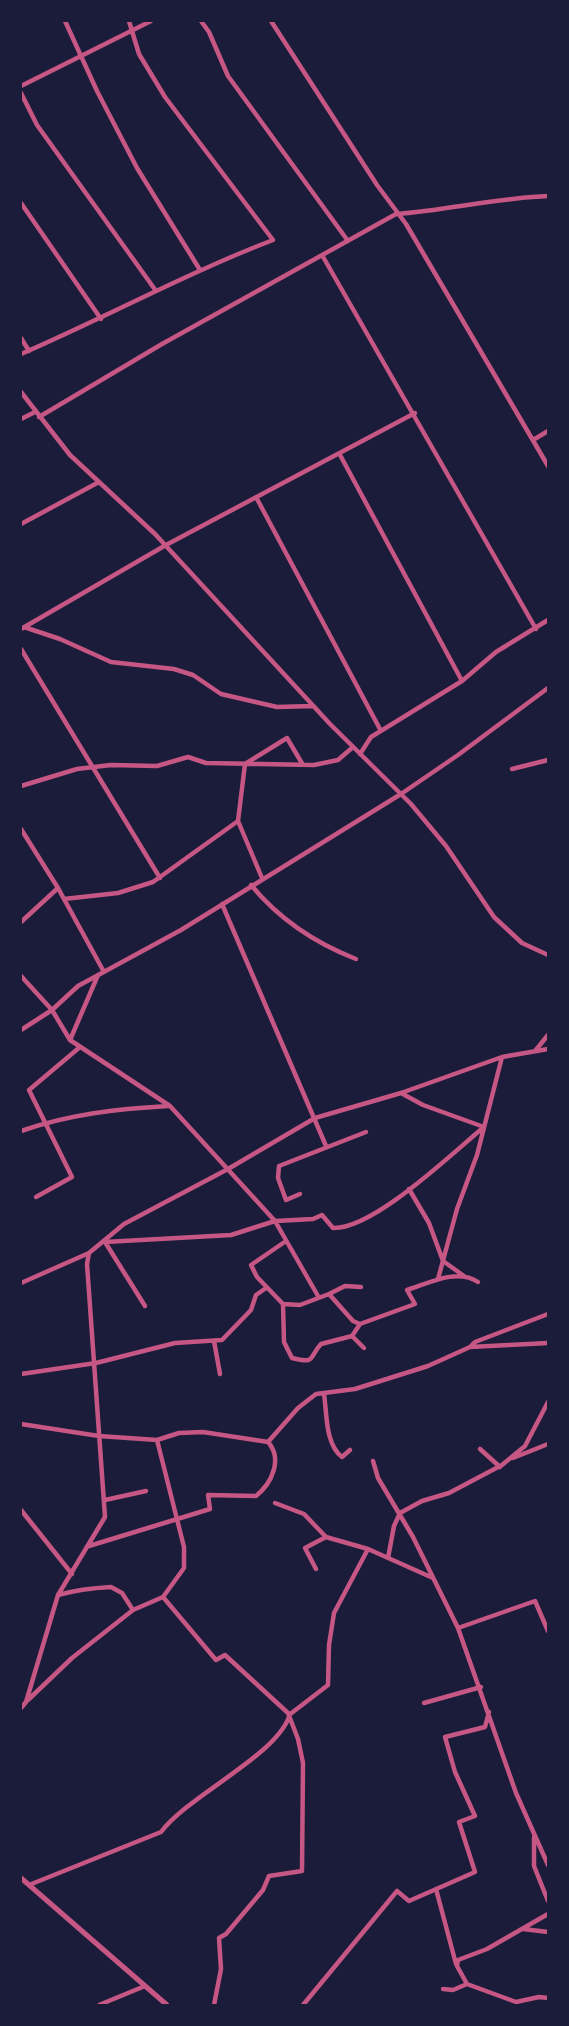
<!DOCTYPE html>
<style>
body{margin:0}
#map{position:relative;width:569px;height:2026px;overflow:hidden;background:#1b1b3a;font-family:Barlow,sans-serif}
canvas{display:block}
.frame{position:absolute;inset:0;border:22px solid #1b1b3a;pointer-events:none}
</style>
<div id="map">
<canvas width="569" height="2026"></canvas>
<div class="frame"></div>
</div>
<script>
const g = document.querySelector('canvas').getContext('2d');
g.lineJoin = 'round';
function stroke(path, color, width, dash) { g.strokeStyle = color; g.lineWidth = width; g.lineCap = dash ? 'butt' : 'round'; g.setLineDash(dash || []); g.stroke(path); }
stroke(new Path2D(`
 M65,21L97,91L137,168L200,270
 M201,21L209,32L228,76L348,241
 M271,21L377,185L406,224L548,466
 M21,86L151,21
 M21,93L37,125L156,291
 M21,203L101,319
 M322,255L536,629
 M21,338L29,351
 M21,354C106,317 187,273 273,240L165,97L139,54L129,21
 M21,392L70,455L155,534L330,724L411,804L446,846L494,917L522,943L548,955
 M39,417L162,344L396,214C448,210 496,198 548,196
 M21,419L35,412
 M533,440L548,431
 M339,453L462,681
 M256,497L381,731
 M21,524L99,482
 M24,627L60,639L111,662L174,669L193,675L221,694L277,707L313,706
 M21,629L166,545L415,413
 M21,649L160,878
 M360,754L371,737L462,681L496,652L548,620
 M512,769L548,760
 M21,786L77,769L111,765L157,766L188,757L206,763L314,765L338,760L353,747
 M238,821L262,878
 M21,829L58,888L104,972
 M251,885C279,919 315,943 356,959
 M64,899L118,893L153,882L238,821L245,764L287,738L303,765
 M222,904L326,1146
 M21,922L58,888
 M21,976L52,1010L70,1040L170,1106L275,1221L318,1296
 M21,1030L52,1010L78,986L181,930L401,794L458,755L548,688
 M70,1040L98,975
 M535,1051L548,1035
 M401,1093L423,1105L484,1127
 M21,1131C70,1114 117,1109 168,1106
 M409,1189L429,1223L443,1261L464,1276
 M300,1194L286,1200L278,1178L279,1166L366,1132
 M36,1197L72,1177L29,1090L80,1047
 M286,1241L251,1265L257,1277L283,1304L284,1342L292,1358C317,1364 308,1358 321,1344L352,1336L360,1324L415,1304L407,1290C429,1283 457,1268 478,1282
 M438,1279L457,1209L477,1155L502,1057
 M21,1283L89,1253L124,1224L228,1169L315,1118L401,1093L502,1057L548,1049
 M329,1294L345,1286L361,1287
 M283,1304L300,1305L329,1294L353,1321L360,1324
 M145,1306L105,1242L231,1235L275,1221L313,1219L322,1215L333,1228C374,1229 451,1154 484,1127
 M352,1336L364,1348
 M214,1341L220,1374
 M470,1347L475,1342L548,1314
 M21,1374L96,1363L175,1343L222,1340L251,1310L256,1295L266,1288
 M324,1394C327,1413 325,1444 342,1457L350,1450
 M21,1424L99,1436L157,1440L179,1433L203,1432L268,1442C283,1459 272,1483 256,1496L208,1495L210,1509L89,1546
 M268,1442L298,1408L316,1394L355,1389L428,1366L470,1347L548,1343
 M480,1449L500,1467
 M513,1458L548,1444
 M373,1461L378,1478L413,1537L458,1628L516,1793L548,1865
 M105,1500L146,1491
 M275,1503L304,1514L326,1537L368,1549L433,1578
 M21,1510L72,1574
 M388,1558L394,1526L400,1513L422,1501L449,1493L502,1465L525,1446L548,1402
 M316,1569L305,1548L326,1537
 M58,1595C76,1590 93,1588 111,1587L122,1593L133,1610
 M163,1597L216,1660L225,1655L288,1713L298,1739L303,1763L302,1871L269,1876L263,1890L226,1934L219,1938L221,1969L214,2005
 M458,1628L535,1601L548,1631
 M28,1700L72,1658L133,1610L163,1597L184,1568V1547L157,1440
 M424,1703L481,1687
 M21,1708L26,1702L58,1595L105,1517L87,1264L89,1253
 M289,1715L328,1685L329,1645L334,1613L368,1549
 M534,1837V1866L548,1901
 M29,1885L161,1832C189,1795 274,1757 289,1717
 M436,1889L456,1964
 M523,1929L548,1932
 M467,1984L457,1966L458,1960L487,1949L548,1914
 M443,1989L453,1990L467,1984L516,2002L539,1997L548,1998
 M99,2005L145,1986
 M303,2005L397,1891L409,1901L475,1872L459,1822L475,1816L455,1772L445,1737L485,1727L489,1712`), '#c65784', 4.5);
stroke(new Path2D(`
 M21,1878L167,2005`), '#c65784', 5);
</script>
